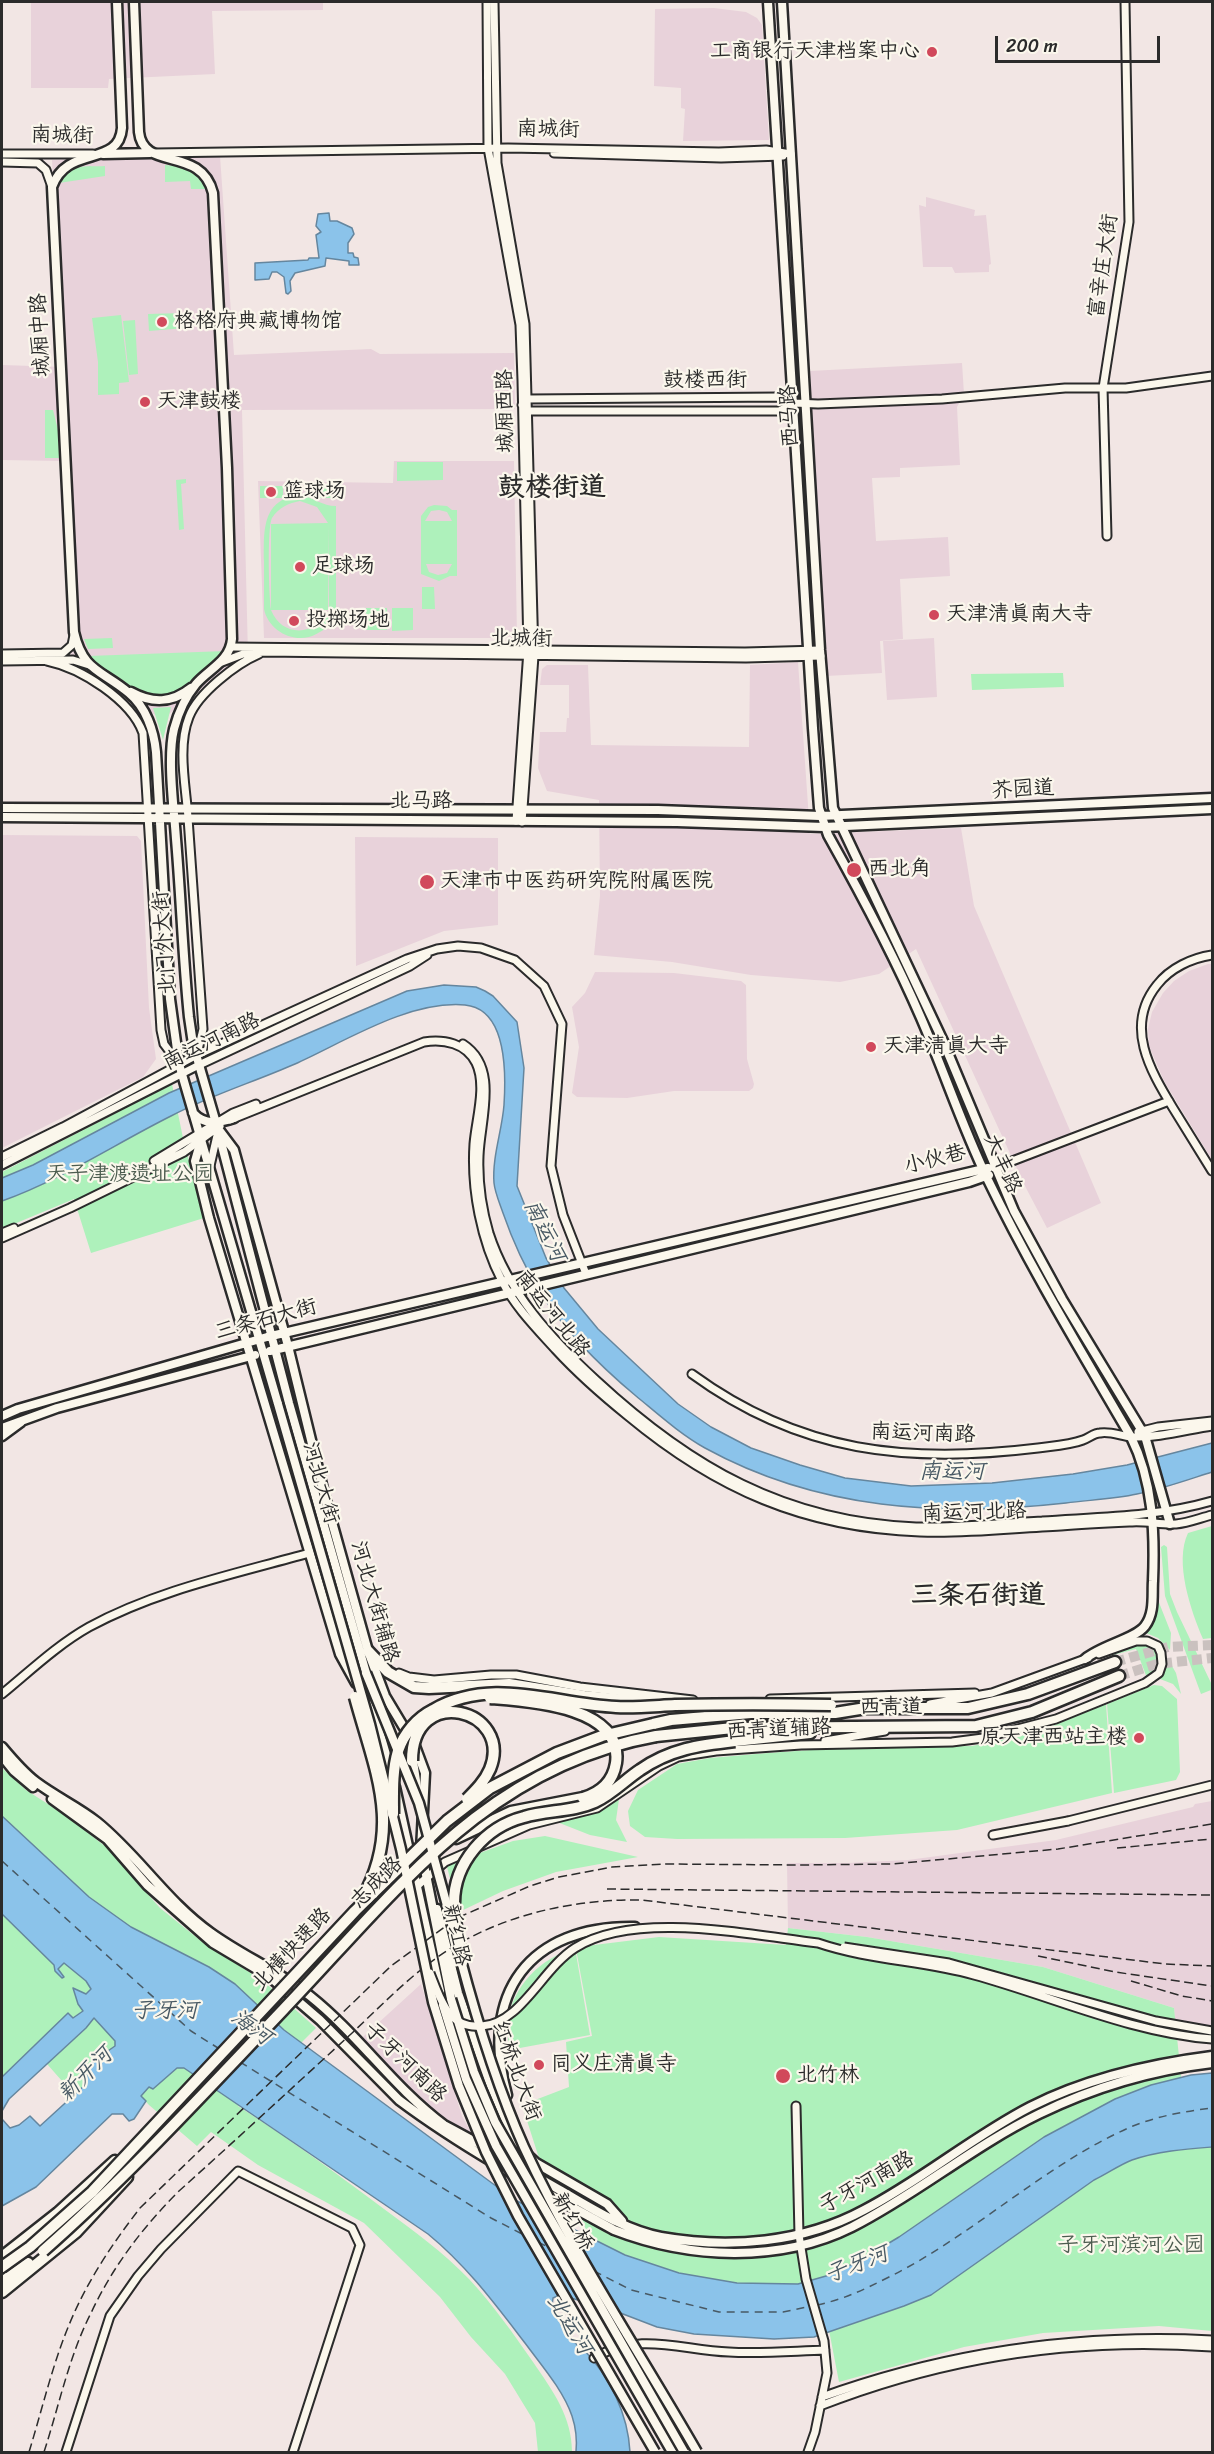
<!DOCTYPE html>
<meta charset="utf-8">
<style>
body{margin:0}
#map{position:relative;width:1214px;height:2454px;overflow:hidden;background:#f2e6e4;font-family:Sriracha,sans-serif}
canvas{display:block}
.frame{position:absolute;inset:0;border:3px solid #2b2b2b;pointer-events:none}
.scale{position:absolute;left:995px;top:36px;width:165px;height:27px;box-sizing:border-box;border:3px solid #2b2b2b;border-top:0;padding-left:8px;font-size:18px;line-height:21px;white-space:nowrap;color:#2b2b2b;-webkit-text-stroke:4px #fbf7ec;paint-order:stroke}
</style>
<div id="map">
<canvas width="1214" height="2454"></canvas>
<div class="frame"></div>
<div class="scale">200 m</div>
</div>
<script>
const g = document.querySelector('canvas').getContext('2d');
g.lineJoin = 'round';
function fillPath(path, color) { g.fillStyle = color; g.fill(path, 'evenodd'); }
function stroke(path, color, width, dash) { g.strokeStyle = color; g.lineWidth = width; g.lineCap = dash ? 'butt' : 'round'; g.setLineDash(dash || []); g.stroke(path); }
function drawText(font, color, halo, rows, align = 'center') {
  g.font = font + ' Sriracha,"LXGW WenKai TC",sans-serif'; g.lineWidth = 4.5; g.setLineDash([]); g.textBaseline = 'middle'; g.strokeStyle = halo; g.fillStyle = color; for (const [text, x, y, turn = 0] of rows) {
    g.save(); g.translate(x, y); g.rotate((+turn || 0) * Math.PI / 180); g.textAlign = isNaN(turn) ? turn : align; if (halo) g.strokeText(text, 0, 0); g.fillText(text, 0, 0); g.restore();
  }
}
fillPath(new Path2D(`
 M31,2H323V10L212,11L215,74L109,79L108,88H31Z
 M714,8L746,12L757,18L762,25L769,140L683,141L685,109L681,108V88L654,86L655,9Z
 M220,156L234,355L371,349L380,354L514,353L515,409L242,410L248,656L162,719L71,665L62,461L2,460V365L63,367L52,160Z
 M926,197L975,210L974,216L986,215L991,264L989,265V272L955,273L952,267H923L919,205L926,207Z
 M962,363L964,394L957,407L960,465L900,468V477L872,478L876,541L948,537L950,576L900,579L903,639L880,641L882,673L826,676L810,371Z
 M394,461H514L517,638H264L258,481L393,483Z
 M934,638L937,697L887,700L883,641Z
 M798,662L810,834L961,828L974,906L1101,1203L1047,1228L1026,1188L916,949L879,974L840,982L751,975L672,962L594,955L600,896L599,800L547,791L538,768L540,732H566L567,718H569V685H540L542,669L547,665H588L591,745L749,747L750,665Z
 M2,835L137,836L141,841L149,1008L156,1059L143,1077L2,1148Z
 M355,837L498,838V925L444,931L356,966Z
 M1208,964H1212V1160L1164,1081L1149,1046L1148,1029L1152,1012L1163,993L1174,981L1189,971Z
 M595,972L674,973L741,981L746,985L747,1059L754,1084L753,1088L749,1091H674L627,1098L577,1097L572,1093L579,1047L572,1007L585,993Z
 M1212,1801V2026L1175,2021L1174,2008L1043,1967L867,1937L788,1928L787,1863H848L908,1860L1056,1840L1193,1807L1195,1804Z
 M421,1984L462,2116L472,2134L423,2110L353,2046Z`), '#e8d2da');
fillPath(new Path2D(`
 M165,165C184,165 197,173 207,189H191L190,181L165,182Z
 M105,166V176L59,183C67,163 87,167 105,166Z
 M184,313L185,328L149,331L148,314Z
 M121,315L129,382L119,383V394L98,395V362L92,318Z
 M135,320L138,374L129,375L123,321Z
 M45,410H53L58,430L61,458H45Z
 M397,462H443V480L397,481Z
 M186,479V483L181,484L184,529L179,530L176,480Z
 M260,486H283V498H260Z
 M319,486H342V498H319Z
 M300,495C315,498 322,506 336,506V626C325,626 320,634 309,637C290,642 268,629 264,609C264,593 264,577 264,561C264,532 261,499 300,495ZM300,501L317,507L328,523L271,524V609C269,596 267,528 272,518C278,508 289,503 300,501ZM328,524L329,611C316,636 282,638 271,610H328Z
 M434,505L447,506L452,510H457V576H450L439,581L421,574V516L428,507ZM439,510L447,512L452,521H425L431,511ZM426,564H452L447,573L438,575L429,572Z
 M422,587H434L435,609H422Z
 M366,608H387V630H366Z
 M392,608H413V630L392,631Z
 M112,638L113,648L88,649L84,639Z
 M226,651C210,666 190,690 168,696C143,703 106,672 88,656Z
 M1063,673L1064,687L972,690L971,674Z
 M171,707L163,740L153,708Z
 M172,1084L183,1138L204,1218L91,1253L74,1199L2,1229V1172Z
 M1212,1526V1638L1203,1639C1191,1611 1174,1562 1188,1533Z
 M1164,1545L1167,1547L1170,1594L1177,1612L1212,1685L1211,1690L1201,1694L1165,1596L1161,1547Z
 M1158,1600L1171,1633L1170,1650L1158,1638L1146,1633L1155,1619Z
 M1136,1645C1161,1642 1167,1665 1147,1678L1136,1649L1102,1658Z
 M1168,1659L1176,1673L1181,1694L1173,1684L1160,1679Z
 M1154,1685L1162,1686L1177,1699L1180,1772L1176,1780L1114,1793L1107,1704Z
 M1106,1704L1112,1793L957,1830L845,1838L677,1839L645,1837L630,1826L628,1811L638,1790L677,1764L710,1758L768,1753L839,1748L972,1746L1035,1733Z
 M2,1768L26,1790L65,1815L106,1847L160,1908L206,1945L262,1980L316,2028L238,2106C288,2138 336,2173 384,2209C414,2231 443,2252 469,2279C493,2305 513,2333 533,2362C553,2391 572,2417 572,2452H538L535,2423L505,2374L471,2337L440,2297L364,2223L258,2165L211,2132L197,2146L149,2105L103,2056L87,2073L86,2084L79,2090L67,2079L62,2081L47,2064L83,2031L69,2013L2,2077Z
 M619,1799L616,1820L627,1842L590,1835L557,1822L596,1813Z
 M545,1836L638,1857L556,1872L503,1891L459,1912L447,1867L452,1863L513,1841Z
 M788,1928L867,1937L1043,1967L1174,2008L1182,2086L876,2260L795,2288L722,2287L651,2272L589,2242L538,2155L522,2105L569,2087L566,2042L592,2036L576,1949L586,1946L659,1937L786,1945Z
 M575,1948L590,2035L509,2050C508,2041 507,2031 508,2022C512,1986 541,1958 575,1948Z
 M1212,2138V2331L1159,2326L1043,2333L964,2347L839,2382L828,2325L1109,2161Z`), '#aef1bb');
const water = new Path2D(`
 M329,213L330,221H337L352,228L354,234L348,243V253H353L354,257L358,258L359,265H349V261L326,258L325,266L295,273L290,281L291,291L288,294L286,293L284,277L277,272H272L269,279L255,280V263L308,260L309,258H319L316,235L321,232L316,226L318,214Z
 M444,985L476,987L485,991L493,996L517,1022L524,1068L517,1186L546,1258L564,1288L598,1329L678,1404L711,1427L751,1448L800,1465L845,1478L911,1486L992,1483L1073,1474L1127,1465L1212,1443V1472C1187,1480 1162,1489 1137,1494C1114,1499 1089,1500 1066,1503C941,1517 818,1510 705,1448C680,1434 658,1414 636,1396C600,1366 565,1331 540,1292C524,1266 513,1242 503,1213C500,1204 495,1193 494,1183C492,1157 502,1131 504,1105C506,1074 507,1009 465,1005C409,1000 344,1042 295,1064C254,1082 211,1095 171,1116C115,1144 61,1180 2,1201V1178L33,1165L169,1093L407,991Z
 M2,1816L89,1897L131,1927L209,1967L235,1984L284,2030L515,2200L625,2255L679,2273L737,2283L798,2284L833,2274L864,2258L899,2237L1044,2137L1115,2099L1151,2085L1191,2075L1212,2073V2147C1186,2149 1158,2151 1132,2160C1119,2165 1107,2174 1094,2180L931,2295L904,2306L814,2337L774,2339L694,2334L657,2327L610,2309L560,2295L553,2298L552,2306L563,2322L561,2325L582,2351L584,2350C610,2377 628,2414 630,2452H576C577,2441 576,2428 572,2416C563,2390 542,2366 525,2343C495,2304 467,2266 428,2234L184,2068H177L153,2089L149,2087L141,2096L146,2101L134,2119L129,2121L123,2114H112L36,2187L2,2206V2119L10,2128L19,2125L30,2116L40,2126L86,2084L87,2073L85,2067L115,2046V2041L94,2018L86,2028L9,2099L2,2111V2077L68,2013L73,2018L83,2011L78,2004L73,1988L86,1994L91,1989L86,1981L64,1963L58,1969L64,1977L62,1978L55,1971L54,1965L2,1914Z`);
fillPath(water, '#8bc3ea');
stroke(water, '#65869e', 1.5);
stroke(new Path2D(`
 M2,1861L191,2031L218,2048
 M240,2062L491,2218L526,2236
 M538,2242L550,2248
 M594,2271L631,2290L719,2312H783L812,2306
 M817,2305C845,2299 863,2290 889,2277C974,2235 1046,2163 1133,2126C1158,2116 1186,2111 1212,2108`), '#485964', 1.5, [8, 6]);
stroke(new Path2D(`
 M1115,1662L1168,1647L1212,1645
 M1119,1676L1157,1664L1212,1658`), '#cac1bf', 10, [10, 5]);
const minor = new Path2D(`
 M487,2L488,148L520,325L522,380L528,650L516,821
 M494,2L497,163L525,324L534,656L522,822
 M155,153L508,148L719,152L766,150L791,154
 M554,153L721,158L783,156
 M2,154H93
 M2,162L38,163L46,170L52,187
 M794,403L779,411H528L522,405L528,399L779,397L794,403L818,404L942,399L1065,388H1126L1212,376
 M1107,536L1103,388L1129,222L1125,2
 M231,647L745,652L820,650
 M2,654L63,653L72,645L74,635
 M2,661L73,660L89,665
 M47,661C81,668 131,700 143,733L161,1030L164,1044L179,1064
 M222,662L243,654L265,652L746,658L821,656
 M1212,955C1192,958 1170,968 1157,985C1124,1026 1150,1070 1173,1108C1186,1129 1199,1150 1212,1171
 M463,1044C500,1068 480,1120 479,1156C478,1181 482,1209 489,1233C508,1292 551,1339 596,1380C690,1467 785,1522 916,1527C958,1528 1000,1523 1042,1521C1099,1517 1157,1517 1212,1501
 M197,1054L203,1029C198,958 193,888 188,818C186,787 177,747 189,717C198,693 236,664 259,654
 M230,1120L424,1042C444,1039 466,1043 476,1063C487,1086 476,1119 474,1144C471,1189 481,1241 502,1281C515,1307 537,1329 556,1350C578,1374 602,1395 628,1416C716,1489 804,1528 920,1532C967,1534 1015,1528 1061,1526C1085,1524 1109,1523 1132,1522C1147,1521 1161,1525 1176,1524C1188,1523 1200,1518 1212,1515
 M2,1157L63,1127L197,1055L407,959L437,949L458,946L481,948L515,960L544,986L562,1024L551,1166L563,1215L586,1274
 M154,1161L233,1113L256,1104
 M2,1165L199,1065L410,966L427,955
 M210,1166L218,1131
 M994,1168L1169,1101
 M2,1233L14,1228
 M2,1238L70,1208L184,1152L220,1126
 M692,1374C800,1453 908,1464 1038,1448C1053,1446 1070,1445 1083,1440C1089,1438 1094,1433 1100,1433C1110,1431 1121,1436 1131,1437C1158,1438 1186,1430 1212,1426
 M1138,1432L1158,1427L1212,1421
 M399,1673L409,1677L434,1680L491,1675H516L580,1687L693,1700
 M2,1694C29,1672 57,1645 89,1627C157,1590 235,1574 309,1553
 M770,1699L975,1693
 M930,1704L992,1693L1088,1658
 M825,1741L885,1731
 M993,1835L1068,1821
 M417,1886L445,1862L529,1825L597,1808L659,1766L678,1757L716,1751L801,1745L952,1742L983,1738L1056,1719L1145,1683L1159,1673L1162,1664L1161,1653L1158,1646L1147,1641H1136L1099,1654
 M796,2106L799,2235L806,2279L824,2341L827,2373L815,2432L808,2452
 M594,2358C640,2331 680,2350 729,2352C760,2354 793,2351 825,2350
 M822,2397C950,2351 1077,2333 1212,2340
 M820,2406C945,2357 1078,2337 1212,2347
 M66,2452L110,2316L138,2276L161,2249L238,2171L352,2228L360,2245L293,2452`);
const major = new Path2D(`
 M117,2L122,128C119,168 67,144 52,187L74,632C83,672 102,670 129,693C146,707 154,731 156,752L170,999L179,1064L278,1404
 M134,2L139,132C143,172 201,145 213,193L227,468L232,639C230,661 209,669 196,684C186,696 178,714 174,729C167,758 174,808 176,839C181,898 183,958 189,1017L193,1044L216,1123L289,1403L366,1673
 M768,2L813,728L819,808L828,835C861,894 894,955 921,1018C944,1071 962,1126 987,1178C1030,1267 1081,1351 1131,1437C1153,1481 1155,1532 1153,1581C1152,1595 1155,1613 1145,1626C1135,1639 1102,1645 1085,1659
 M782,2L820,650L833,808L943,1041L1014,1211L1062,1299L1145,1436L1170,1524
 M103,154L150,153
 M131,692C153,704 172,703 191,688
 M2,808L658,810L820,816L1212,798
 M2,817L677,822L824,827L1212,809
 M193,1113C205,1126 219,1123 234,1118
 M219,1130L234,1150L288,1346L325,1497L368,1651L385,1696L415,1746L425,1773L421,1850L451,1999
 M201,1140L195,1161L209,1218L340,1654L356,1683
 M270,1351L969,1182L989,1175
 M2,1416L18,1409L267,1337L988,1168
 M2,1428L57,1408L255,1355
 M2,1436L21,1422
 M364,1697L377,1724L392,1775
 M2,1747C12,1759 23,1772 36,1782C56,1797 78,1807 97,1822C138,1855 167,1902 211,1933C243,1956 279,1971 310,1996C359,2035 393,2087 444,2125C482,2145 520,2167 558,2189C590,2207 624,2230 661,2237C729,2249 803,2243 864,2210C922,2180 972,2137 1030,2107C1087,2078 1149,2064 1212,2056
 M2,1756L14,1771L33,1787
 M395,1787L440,1991
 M52,1799L107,1839L147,1885L213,1943L270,1977L320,2020L399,2100C466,2150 541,2190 614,2230C689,2259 780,2263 852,2227C917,2194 973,2146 1039,2114C1092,2088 1153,2070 1212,2063
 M437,1909L458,1993L491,2086L511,2132L520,2148L536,2163L607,2204L622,2221
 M507,2095C479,1994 529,1925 635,1927`);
const highway = new Path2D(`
 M368,1651L388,1672L414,1687L429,1688L509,1684L584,1696L658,1703
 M653,1724L671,1720L751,1713H835L866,1708H968L1028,1694L1115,1662
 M656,1736L733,1728L976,1726L1032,1712L1119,1676
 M735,1741L810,1733
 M412,1761L417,1794
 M456,1838L511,1812L583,1798
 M2,2257L58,2213L115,2161
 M2,2282L28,2263
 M2,2292L76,2232L127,2177`);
stroke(minor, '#2b2b2b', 11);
stroke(major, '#2b2b2b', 13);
stroke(highway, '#2b2b2b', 15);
stroke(minor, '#fbf7ec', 7);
stroke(major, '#fbf7ec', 8);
stroke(highway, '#fbf7ec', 10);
stroke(new Path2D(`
 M1117,1848L1212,1839
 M607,1889L1212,1895
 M1038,1956L1115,1972L1212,1986
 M1131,1981L1182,1996L1212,2001
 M29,2452C42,2410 52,2366 69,2325C86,2283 112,2244 140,2208L391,1966L457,1918L530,1886L559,1877L612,1867L666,1864L799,1865L892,1864L1058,1849L1212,1824
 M44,2452C59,2406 69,2356 91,2313C113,2266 143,2227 179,2191C237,2139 294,2086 351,2034C384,2003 418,1967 458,1944C514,1912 579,1899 642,1900L1165,1964L1212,1966`), '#2b2b2b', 1.5, [9, 4.5]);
const minorBridge = new Path2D(`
 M1068,1821L1212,1785
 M844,1947L949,1963L1156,2021L1212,2031
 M430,1973C440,1998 448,2030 482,2026C521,2023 542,1969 575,1948C635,1910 750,1935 818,1943C868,1960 923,1961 974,1975C1051,1996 1132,2033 1212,2039`);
const majorBridge = new Path2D(`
 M278,1404L370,1724L401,1849L433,2002L459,2086L486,2152L518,2216L655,2452
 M366,1673L419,1803L452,1924
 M460,1957C477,2021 497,2087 524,2147C573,2253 639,2351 697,2452
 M451,1999L474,2072L495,2122L684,2452
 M443,2005L466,2079L496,2146L672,2452`);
const highwayBridge = new Path2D(`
 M355,1697C375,1771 403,1826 362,1899
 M490,1698C528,1701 624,1706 616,1763C613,1782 600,1793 583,1798
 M412,1761C412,1682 514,1709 490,1769C485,1781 476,1790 467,1799
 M393,1814C393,1793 392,1771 398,1751C404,1733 417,1718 433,1710C491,1676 553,1704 616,1707C636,1708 655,1706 675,1705C727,1704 779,1704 831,1705
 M462,1963C459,1943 454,1923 454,1903C454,1863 485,1827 524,1817C547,1810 573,1812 595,1802C612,1794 625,1780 640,1770C670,1749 700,1745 735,1741
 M43,2251C128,2176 205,2092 283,2010C395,1893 486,1766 656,1736
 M2,2267L30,2247L92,2192L355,1911L447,1821L490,1788L557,1753L602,1736L653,1724`);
stroke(minorBridge, '#2b2b2b', 11, []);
stroke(majorBridge, '#2b2b2b', 13, []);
stroke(highwayBridge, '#2b2b2b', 15, []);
stroke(minorBridge, '#fbf7ec', 7);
stroke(majorBridge, '#fbf7ec', 8);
stroke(highwayBridge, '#fbf7ec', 10);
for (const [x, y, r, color] of [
 [932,52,6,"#d1495b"],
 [162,322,6,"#d1495b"],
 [145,402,6,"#d1495b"],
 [271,492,6,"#d1495b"],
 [300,567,6,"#d1495b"],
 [934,615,6,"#d1495b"],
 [294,621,6,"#d1495b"],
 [854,870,8,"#d1495b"],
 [427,882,8,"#d1495b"],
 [871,1047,6,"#d1495b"],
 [1139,1738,6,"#d1495b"],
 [539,2065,6,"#d1495b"],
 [783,2076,8,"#d1495b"]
]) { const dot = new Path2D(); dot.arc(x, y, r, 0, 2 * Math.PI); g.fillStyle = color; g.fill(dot); stroke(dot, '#fbf7ec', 2); }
drawText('21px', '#2b2b2b', '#fbf7ec', [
 ["工商银行天津档案中心",920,52,"right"],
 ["格格府典藏博物馆",174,322],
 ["天津鼓楼",157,402],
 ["篮球场",283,492],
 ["足球场",312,567],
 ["天津清真南大寺",946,615],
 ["投掷场地",306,621],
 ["西北角",868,870],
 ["天津市中医药研究院附属医院",440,882],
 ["天津清真大寺",883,1047],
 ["原天津西站主楼",1127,1738,"right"],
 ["同义庄清真寺",551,2065],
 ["北竹林",796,2076]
], 'left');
drawText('21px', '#2b2b2b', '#fbf7ec', [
 ["南城街",548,130,1],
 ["南城街",62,136,1],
 ["富辛庄大街",1104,266,-82],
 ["城厢中路",41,335,-93],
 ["鼓楼西街",705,381],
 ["城厢西路",506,411,-91],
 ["西马路",790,416,-93],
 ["北城街",521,639,1],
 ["芥园道",1023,790,-3],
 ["北马路",421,802],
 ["北门外大街",165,943,-94],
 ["南运河南路",212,1042,-26],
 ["小伙巷",935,1160,-14],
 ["大丰路",1002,1164,66],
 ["南运河北路",552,1314,51],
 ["三条石大街",266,1320,-15],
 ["南运河南路",923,1434,2],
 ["河北大街",320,1483,74],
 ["南运河北路",974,1513,-2],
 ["河北大街辅路",374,1602,74],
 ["西青道",891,1708],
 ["西青道辅路",779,1730,-3],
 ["志成路",377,1883,-45],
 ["新红路",456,1935,78],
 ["北横快速路",292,1950,-47],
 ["子牙河南路",405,2063,44],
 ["红桥北大街",516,2071,70],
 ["子牙河南路",867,2183,-29],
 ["新红桥",572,2222,60]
]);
drawText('21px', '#4c5c4f', '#fbf7ec', [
 ["天子津渡遗址公园",130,1175],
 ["子牙河滨河公园",1131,2246]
]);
drawText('italic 22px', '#485964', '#fbf7ec', [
 ["南运河",544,1231,64],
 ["南运河",952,1472],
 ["子牙河",165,2011],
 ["海河",251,2028,36],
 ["新开河",86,2075,-45],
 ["子牙河",857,2265,-21],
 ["北运河",569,2325,59]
]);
drawText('bold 27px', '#2b2b2b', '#fbf7ec', [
 ["鼓楼街道",552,488],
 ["三条石街道",978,1596]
]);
</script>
